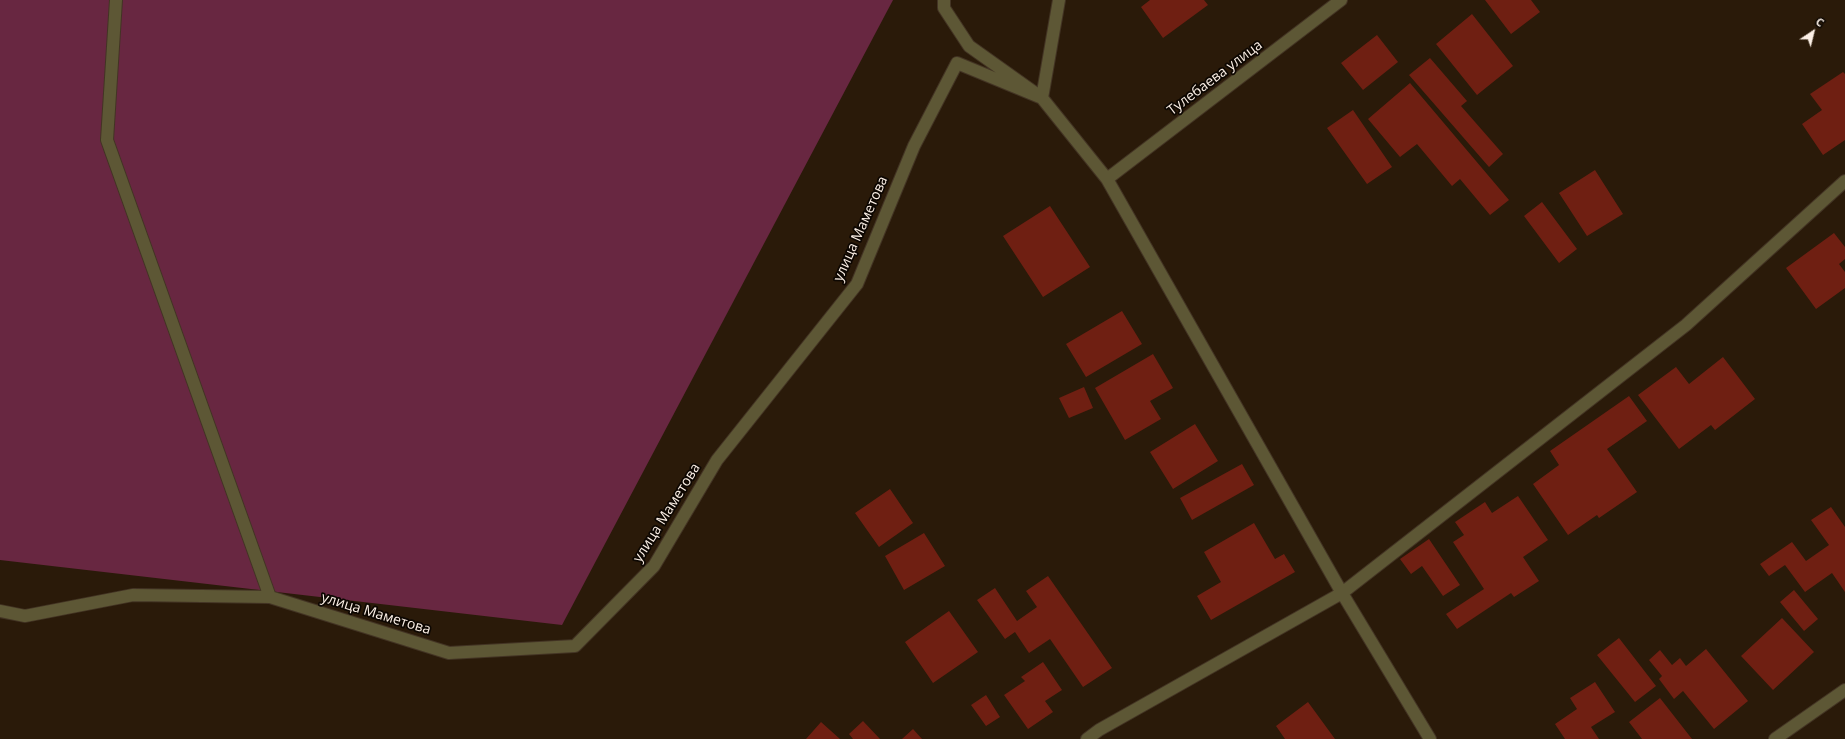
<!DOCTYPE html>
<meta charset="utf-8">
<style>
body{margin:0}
#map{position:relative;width:1845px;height:739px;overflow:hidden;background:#2a1a09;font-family:"Open Sans",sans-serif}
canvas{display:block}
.north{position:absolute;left:1793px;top:12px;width:40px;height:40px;-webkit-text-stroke:3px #0d0702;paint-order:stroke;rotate:35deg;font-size:11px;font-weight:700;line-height:16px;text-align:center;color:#fcf0e6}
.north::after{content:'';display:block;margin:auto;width:14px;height:18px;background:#fcf0e6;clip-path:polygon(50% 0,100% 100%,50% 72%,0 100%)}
</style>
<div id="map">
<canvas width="1845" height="739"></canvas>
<div class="north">С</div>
</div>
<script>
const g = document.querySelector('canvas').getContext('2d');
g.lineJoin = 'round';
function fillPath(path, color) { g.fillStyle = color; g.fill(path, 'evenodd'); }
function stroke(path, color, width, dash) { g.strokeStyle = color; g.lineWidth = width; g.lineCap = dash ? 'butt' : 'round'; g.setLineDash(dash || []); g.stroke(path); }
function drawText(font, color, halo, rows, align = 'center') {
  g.font = font + ' "Open Sans",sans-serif'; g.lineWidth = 3.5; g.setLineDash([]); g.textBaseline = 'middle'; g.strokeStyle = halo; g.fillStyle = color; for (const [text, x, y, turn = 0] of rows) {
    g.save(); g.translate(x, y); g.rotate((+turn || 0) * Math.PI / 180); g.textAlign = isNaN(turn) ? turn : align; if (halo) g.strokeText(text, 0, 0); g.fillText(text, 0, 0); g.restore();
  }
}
fillPath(new Path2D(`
 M0,0H893L562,625L0,560Z`), '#682741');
fillPath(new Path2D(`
 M1150,0H1204L1208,5L1163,38L1141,7Z
 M1485,0H1531L1540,12L1511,34Z
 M1472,14L1513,66L1477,95L1436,44Z
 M1377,35L1398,62L1363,90L1341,63Z
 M1430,58L1467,101L1461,106L1503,154L1489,167L1409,75Z
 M1843,72L1845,74V140L1823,155L1802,124L1822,110L1810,94Z
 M1410,83L1509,200L1490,215L1460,179L1452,186L1417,144L1400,157L1368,119Z
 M1353,110L1392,167L1367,184L1327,128Z
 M1595,170L1623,214L1587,236L1559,193Z
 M1542,202L1577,249L1559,263L1524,216Z
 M1050,206L1090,267L1043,297L1003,236Z
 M1834,233L1845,247V259L1839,264L1845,272V288L1816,309L1786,268Z
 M1122,311L1142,344L1086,377L1066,344Z
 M1153,354L1173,388L1150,401L1161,419L1125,440L1095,388Z
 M1723,357L1755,399L1715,430L1711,425L1679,449L1638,395L1676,367L1689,384Z
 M1084,387L1093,408L1069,418L1059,398Z
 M1629,396L1647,421L1607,449L1637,492L1599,518L1597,515L1568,535L1533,484L1559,465L1550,451Z
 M1195,424L1218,461L1173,489L1150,452Z
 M1242,464L1254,485L1192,520L1180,498Z
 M890,489L913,523L879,547L855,513Z
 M1518,496L1548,540L1523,557L1539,581L1514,597L1511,593L1457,629L1446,614L1484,589L1453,542L1464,535L1455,522L1485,502L1492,513Z
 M1831,507L1845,527V592L1832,573L1805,592L1785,565L1769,576L1760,564L1792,542L1806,561L1829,545L1811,520Z
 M1254,523L1275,559L1284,554L1295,572L1211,620L1197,596L1221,582L1204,552Z
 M924,533L945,566L904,590L885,556Z
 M1429,539L1460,585L1443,596L1422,566L1411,574L1400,559Z
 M1048,576L1112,668L1083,687L1050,639L1029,653L1015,632L1005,639L977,600L995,588L1017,621L1037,607L1026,591Z
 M1794,590L1818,619L1804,631L1780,602Z
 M949,611L978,652L933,683L905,642Z
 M1782,618L1814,652L1773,690L1741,656Z
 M1619,638L1656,686L1635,702L1597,655Z
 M1706,649L1748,701L1714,729L1683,691L1674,699L1659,679L1662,676L1649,660L1660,650L1672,665L1680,658L1686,666Z
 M1043,662L1062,690L1045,701L1053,712L1028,729L1004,695L1025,681L1021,677Z
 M1595,682L1615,712L1591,727L1599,739H1565L1555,724L1577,709L1570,698Z
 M986,695L1000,717L986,726L971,705Z
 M1660,698L1692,739H1642L1629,722Z
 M1308,702L1335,739H1285L1276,726Z
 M863,721L880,739H853L849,734Z
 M821,722L840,739H806Z
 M913,729L922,739H902Z`), '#6f1f12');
const street = new Path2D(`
 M116,0L107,140L270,597
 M944,0V8L969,46L1042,98L1107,179L1342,593L1430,739
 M1042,98L1059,0
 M1107,179L1341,0
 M0,611L25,616L133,595L270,597L449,653L575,646L654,566L717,460L857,284L914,146L957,63L1042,98
 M1087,739L1099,730L1342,593L1686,325L1845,181
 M1775,739L1845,690`);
stroke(street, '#433424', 14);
stroke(street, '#5d5735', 12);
drawText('14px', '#fcf0e6', '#0d0702', [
 ["Тулебаева улица",1215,78,-37],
 ["улица Маметова",861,229,-66],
 ["улица Маметова",667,513,-58],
 ["улица Маметова",376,614,17]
]);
</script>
